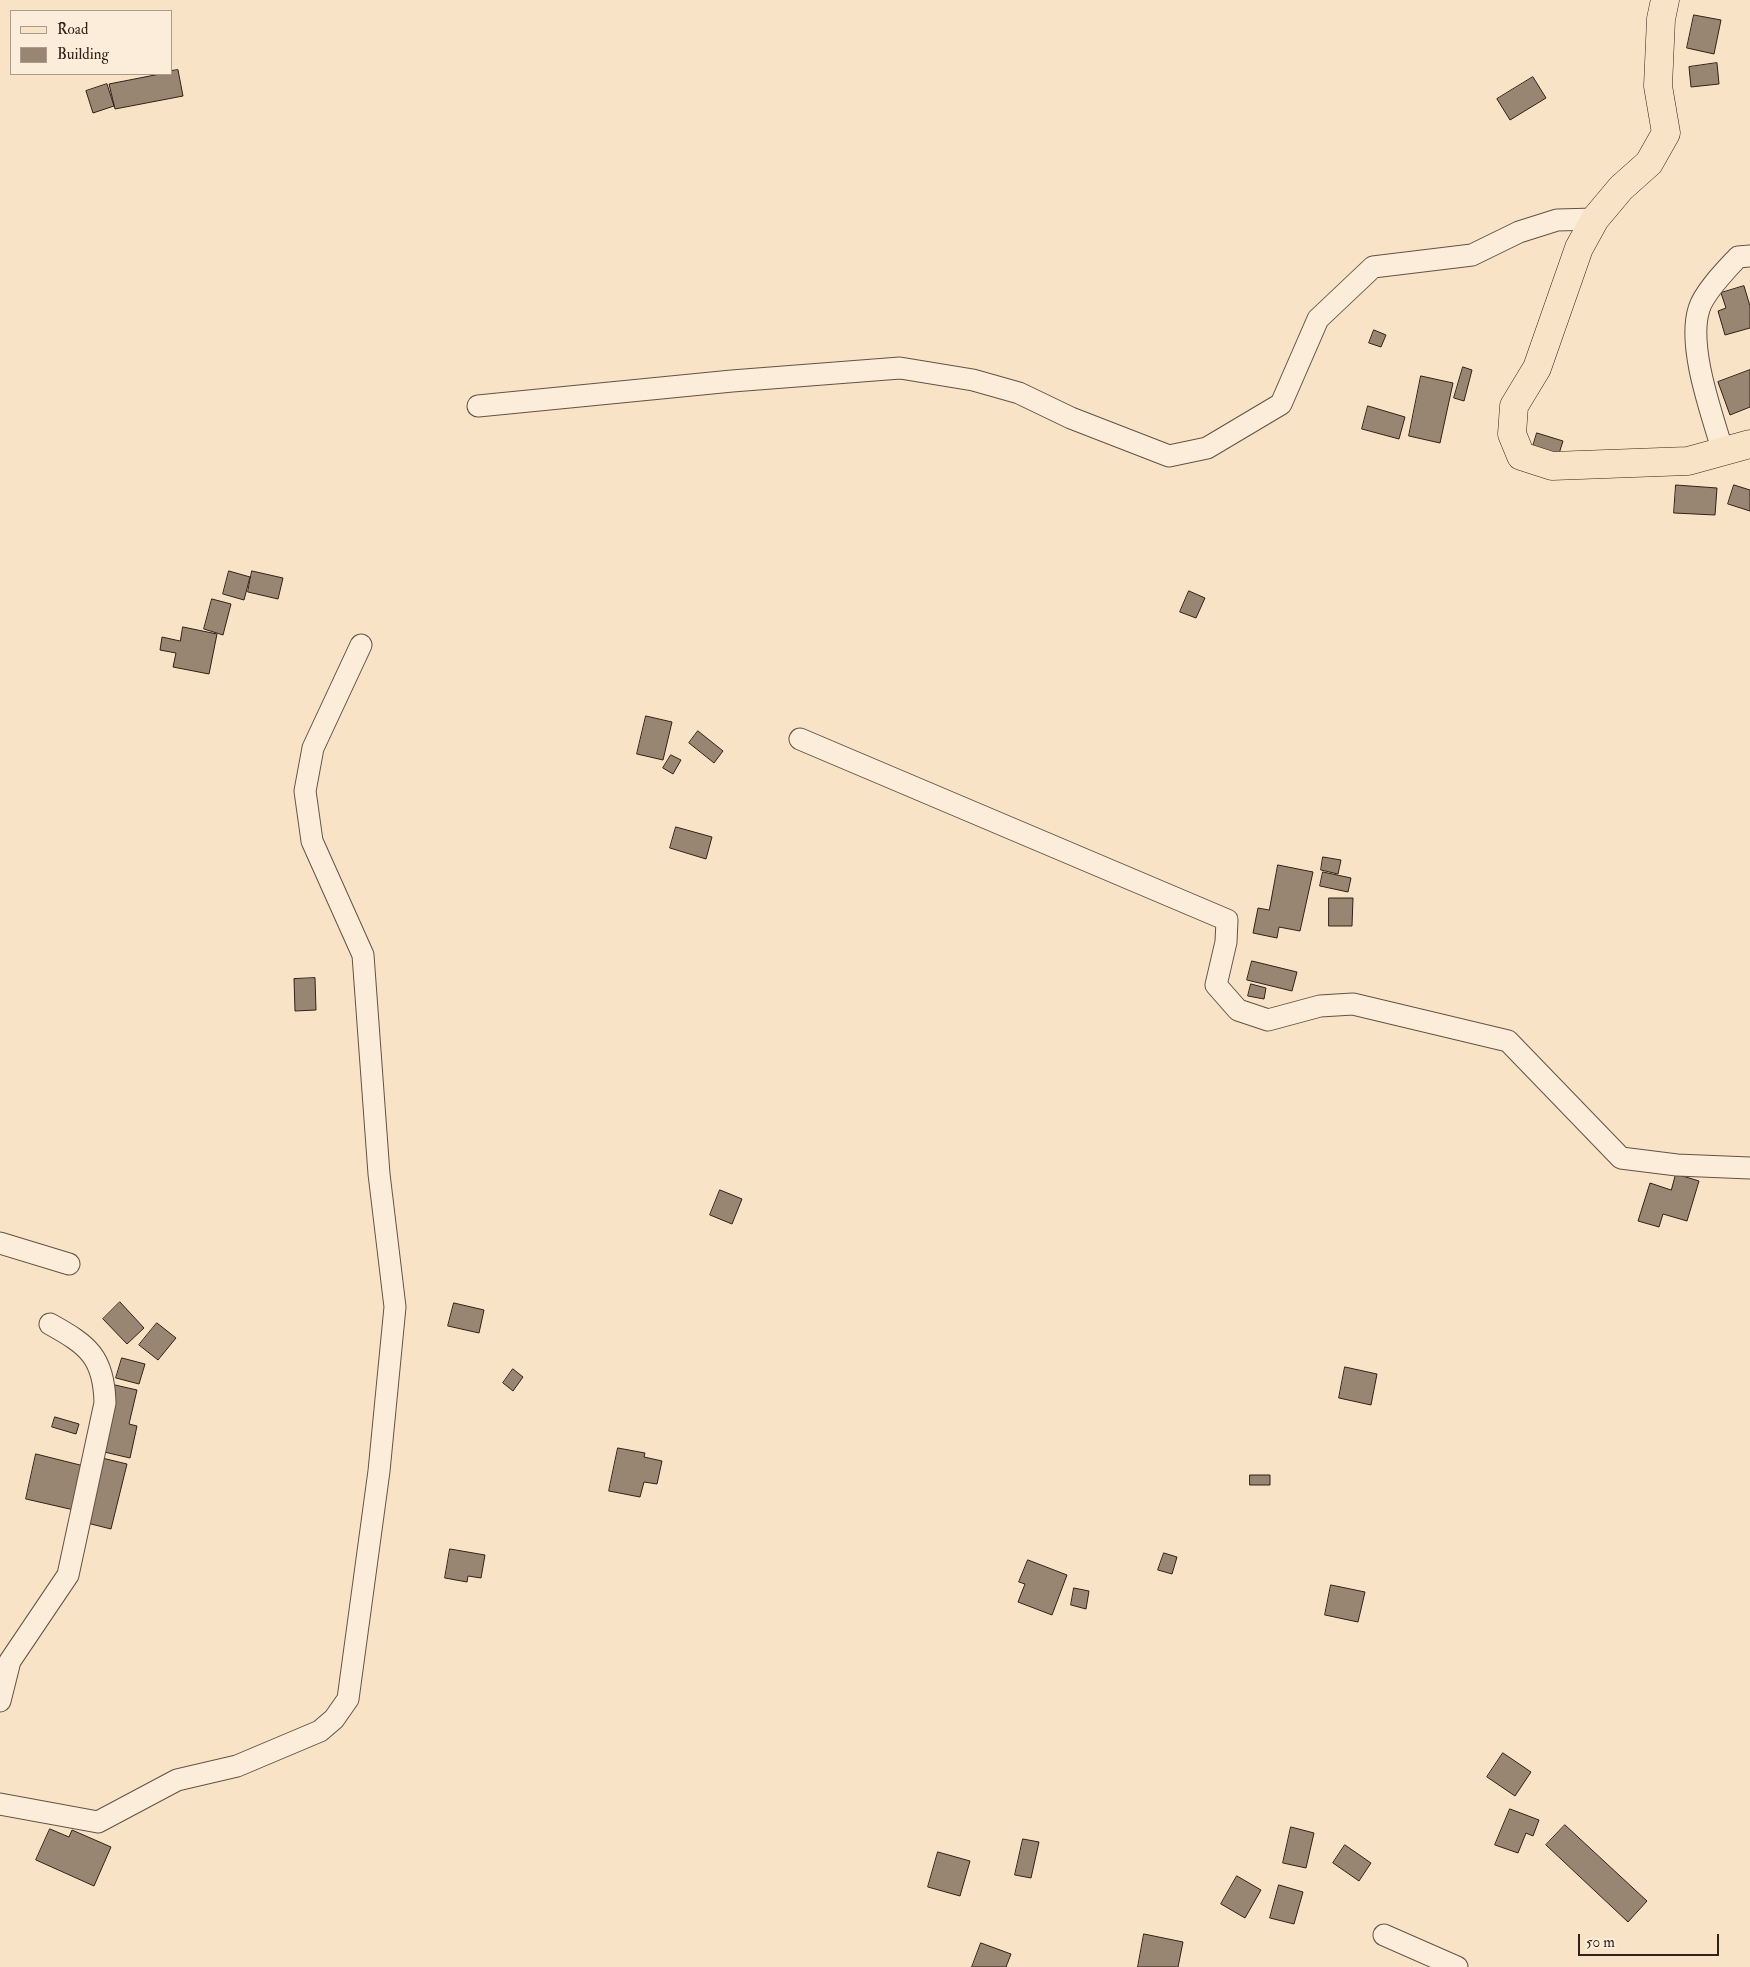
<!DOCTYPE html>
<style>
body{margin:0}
#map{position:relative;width:1750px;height:1967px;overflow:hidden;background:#f9e3c6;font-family:"IM FELL Double Pica",serif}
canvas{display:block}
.legend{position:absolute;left:10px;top:10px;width:162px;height:65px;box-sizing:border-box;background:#fbedda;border:1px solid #aa9b8c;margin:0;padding:6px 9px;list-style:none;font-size:15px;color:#312118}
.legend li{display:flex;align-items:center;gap:10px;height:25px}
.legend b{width:25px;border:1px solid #aa9b8c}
.scale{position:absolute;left:1578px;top:1934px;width:141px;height:22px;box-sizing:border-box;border:2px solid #312118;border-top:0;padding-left:6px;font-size:15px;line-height:18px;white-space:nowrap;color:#312118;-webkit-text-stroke:4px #fbedda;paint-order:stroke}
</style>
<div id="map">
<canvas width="1750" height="1967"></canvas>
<ul class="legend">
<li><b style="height:6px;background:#f9e3c6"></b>Road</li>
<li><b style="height:14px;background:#998672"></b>Building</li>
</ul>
<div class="scale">50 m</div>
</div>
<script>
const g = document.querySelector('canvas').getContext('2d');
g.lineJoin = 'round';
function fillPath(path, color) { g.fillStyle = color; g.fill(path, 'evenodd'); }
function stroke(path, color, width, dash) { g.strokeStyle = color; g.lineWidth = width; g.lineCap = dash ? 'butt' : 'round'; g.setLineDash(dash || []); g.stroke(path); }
const building = new Path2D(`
 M1694,15L1721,20L1714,54L1687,48Z
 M1717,63L1719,84L1691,87L1689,67Z
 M178,70L183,96L115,109L109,84L160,74H171V71Z
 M1533,77L1546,98L1510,120L1497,99Z
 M107,84L114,106L93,113L86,91Z
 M1744,286L1750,306V328L1725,335L1718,311L1726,308L1721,293Z
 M1374,330L1386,335L1381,347L1369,343Z
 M1463,367L1472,370L1464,401L1454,398Z
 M1750,370V407L1730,415L1718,382Z
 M1421,376L1453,383L1440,443L1409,436Z
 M1368,406L1405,417L1399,439L1362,429Z
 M1537,433L1563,441L1557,460L1531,453Z
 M1676,485L1717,488L1715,515L1674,513Z
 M1734,485L1750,490V511L1728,504Z
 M229,571L250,577L244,600L223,594Z
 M252,571L283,578L278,599L248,592Z
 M1189,591L1205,598L1196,618L1180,612Z
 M212,599L231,604L223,635L204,629Z
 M183,627L217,634L209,674L173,667L176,653L160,650L162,637L180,641Z
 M646,716L672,722L663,760L637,754Z
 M698,731L723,751L714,763L689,743Z
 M671,755L681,760L673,774L663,768Z
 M676,827L712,837L706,859L670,848Z
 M1323,857L1341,860L1338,874L1321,870Z
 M1278,865L1313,872L1300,931L1279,927L1277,938L1253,933L1258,908L1269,910Z
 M1323,872L1351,878L1348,892L1320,886Z
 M1329,898H1353L1352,926H1329Z
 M1252,961L1297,972L1292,991L1247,980Z
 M315,978L316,1010L295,1011L294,979Z
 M1251,984L1266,988L1264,999L1248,996Z
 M1676,1174L1699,1181L1687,1221L1663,1214L1659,1227L1638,1221L1650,1183L1671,1190Z
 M720,1190L742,1199L732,1224L710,1215Z
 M120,1302L144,1328L127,1344L103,1319Z
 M454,1303L484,1310L479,1333L448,1326Z
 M157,1323L176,1338L158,1360L139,1345Z
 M122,1358L145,1364L139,1384L116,1378Z
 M1345,1367L1377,1374L1371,1405L1339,1398Z
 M513,1369L523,1377L513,1391L503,1383Z
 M115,1385L137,1390L129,1424L137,1426L130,1458L100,1451Z
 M55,1417L79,1424L76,1434L52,1427Z
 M618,1448L645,1453L644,1457L662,1461L657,1484L644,1482L640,1497L609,1491Z
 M36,1454L84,1466L74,1510L26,1499Z
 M102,1458L127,1464L111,1529L87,1523Z
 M1250,1475H1270V1485H1250Z
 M450,1549L485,1555L481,1578L468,1576L467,1582L445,1578Z
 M1164,1553L1177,1557L1172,1574L1158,1570Z
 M1028,1560L1067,1575L1052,1615L1018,1602L1025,1584L1019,1582Z
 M1331,1585L1365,1592L1358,1622L1325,1615Z
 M1074,1588L1089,1591L1086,1609L1071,1605Z
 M1503,1753L1531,1772L1515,1796L1487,1777Z
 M1510,1809L1539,1820L1533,1836L1526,1833L1518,1853L1495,1845Z
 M1565,1825L1647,1901L1628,1922L1546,1845Z
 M1291,1827L1314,1833L1306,1868L1283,1863Z
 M50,1829L69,1837L72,1830L111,1847L94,1886L36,1860Z
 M1023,1839L1039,1842L1031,1878L1015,1875Z
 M1345,1845L1371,1863L1359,1881L1333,1863Z
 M938,1852L970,1861L960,1896L928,1887Z
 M1237,1876L1261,1890L1245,1918L1221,1904Z
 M1279,1885L1303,1892L1294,1924L1270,1918Z
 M1144,1934L1183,1942L1178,1967H1138Z
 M981,1943L1011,1954L1006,1967H972Z`);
fillPath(building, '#998672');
stroke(building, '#312118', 1);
const minor = new Path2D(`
 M478,406L732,381L900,368L973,380L1019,393L1071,418L1169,456L1207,448L1281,404L1318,319L1373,267L1472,255L1519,232L1557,220L1595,219
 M1723,452C1712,414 1687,347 1699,309C1704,292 1726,270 1738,257L1750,256
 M800,739L1227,920L1226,942L1216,985L1238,1010L1268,1020L1320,1006L1353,1004L1508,1041L1621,1158L1677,1165L1750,1168
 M0,1243L69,1264
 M0,1701L10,1661L68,1575L105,1403C104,1357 88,1345 50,1324
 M0,1804L98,1822L177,1780L237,1766L320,1731L334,1719L348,1699L379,1471L395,1307L379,1174L363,955L312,841L305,791L313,748L361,645
 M1384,1935L1457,1967`);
const major = new Path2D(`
 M1665,0L1661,19L1658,86L1666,133L1649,163L1621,188L1595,219L1579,248L1537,368L1514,406L1512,434L1521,456L1552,466L1688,461L1750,444`);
stroke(minor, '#635244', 23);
stroke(major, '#312118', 29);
stroke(minor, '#fbedda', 21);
stroke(major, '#f9e3c6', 28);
</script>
